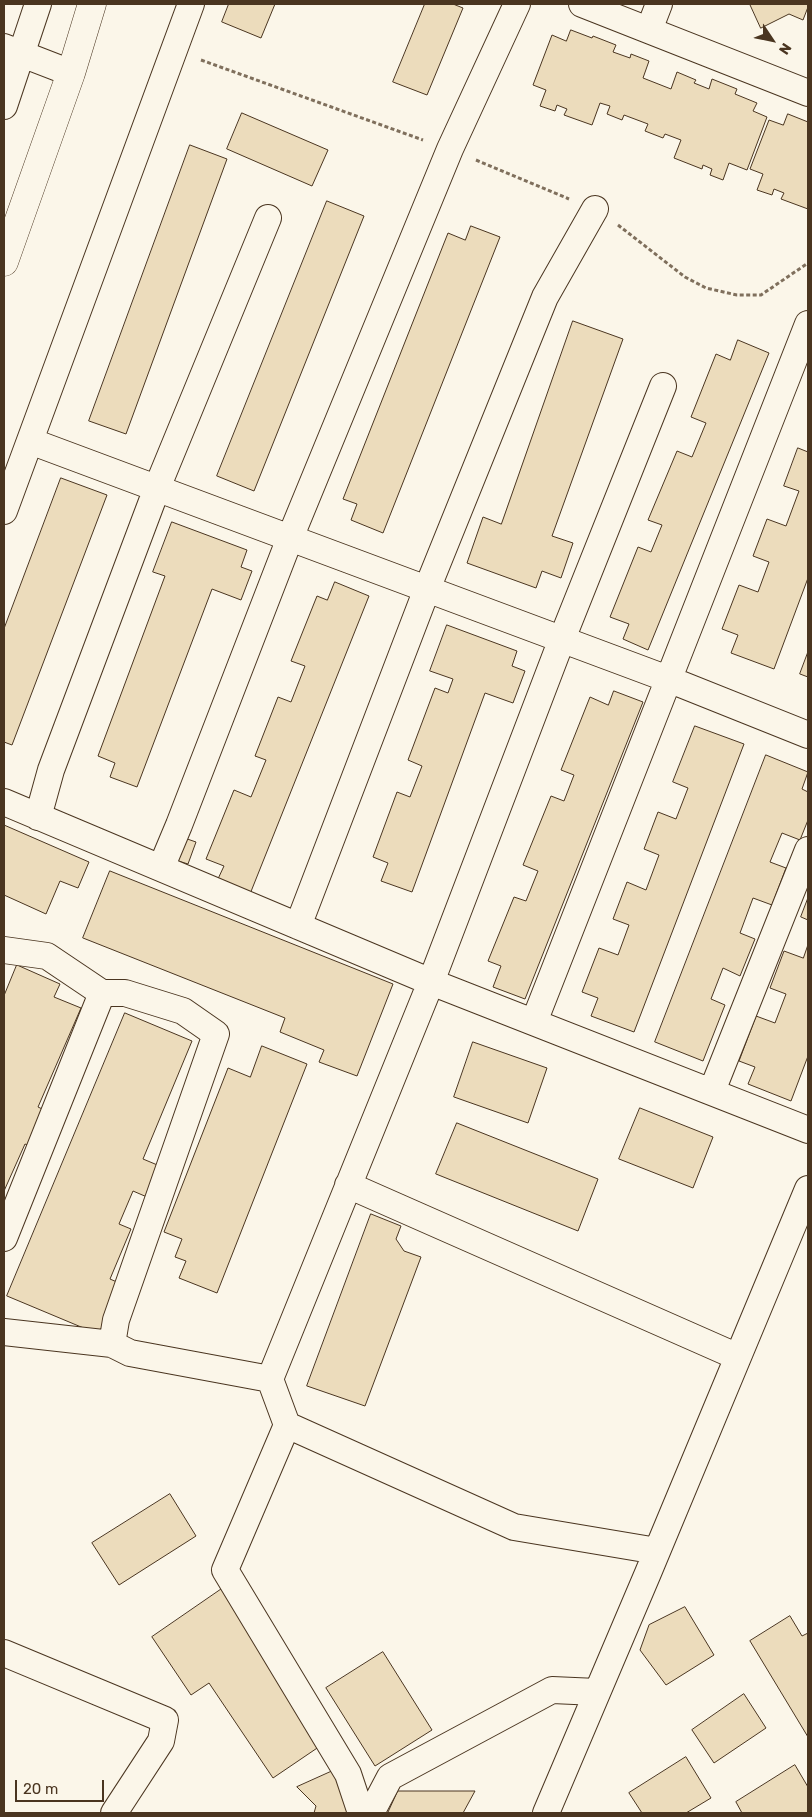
<!DOCTYPE html>
<style>
body{margin:0}
#map{position:relative;width:812px;height:1817px;overflow:hidden;background:#fbf6e9;font-family:Rubik,sans-serif}
canvas{display:block}
.frame{position:absolute;inset:0;border:5px solid #4a3520;pointer-events:none}
.north{position:absolute;left:747px;top:15px;width:50px;height:50px;-webkit-text-stroke:4px #fbf6e9;paint-order:stroke;rotate:124deg;font-size:14px;font-weight:700;line-height:20px;text-align:center;color:#4a3520}
.north::after{content:'';display:block;margin:auto;width:18px;height:22px;background:#4a3520;clip-path:polygon(50% 0,100% 100%,50% 72%,0 100%)}
.scale{position:absolute;left:15px;top:1780px;width:89px;height:22px;box-sizing:border-box;border:2px solid #4a3520;border-top:0;padding-left:6px;font-size:15px;line-height:18px;white-space:nowrap;color:#4a3520;-webkit-text-stroke:4px #fbf6e9;paint-order:stroke}
</style>
<div id="map">
<canvas width="812" height="1817"></canvas>
<div class="frame"></div>
<div class="north">N</div>
<div class="scale">20 m</div>
</div>
<script>
const g = document.querySelector('canvas').getContext('2d');
g.lineJoin = 'round';
function fillPath(path, color) { g.fillStyle = color; g.fill(path, 'evenodd'); }
function stroke(path, color, width, dash) { g.strokeStyle = color; g.lineWidth = width; g.lineCap = dash ? 'butt' : 'round'; g.setLineDash(dash || []); g.stroke(path); }
const building = new Path2D(`
 M229,4H275L261,38L222,22Z
 M425,4H453L463,8L427,95L393,82Z
 M750,4H808V7L803,20L789,14L761,28Z
 M571,30L592,38L593,36L616,45L613,52L630,58L631,54L649,61L643,78L671,89L677,72L696,80L694,83L709,89L712,79L737,89L735,94L757,103L753,111L767,117L747,170L729,163L723,180L710,175L712,169L703,165L702,169L674,158L681,140L665,134L663,138L645,131L648,124L624,115L622,120L607,114L610,106L600,103L592,125L564,115L567,109L557,105L555,111L540,106L546,90L533,85L552,35L566,41Z
 M242,113L328,150L312,186L227,149Z
 M788,114L808,122V209L781,199L784,193L774,189L772,195L757,190L763,174L750,169L769,120L783,125Z
 M190,145L227,159L126,434L89,421Z
 M327,201L364,216L254,491L217,476Z
 M471,226L500,237L383,533L351,520L357,504L343,499L448,233L465,240Z
 M573,321L623,339L552,536L573,543L561,578L542,571L536,588L467,563L483,517L501,524Z
 M738,340L769,353L648,650L623,639L629,624L610,617L638,547L651,552L662,525L648,520L677,451L692,457L706,423L691,417L716,354L730,360Z
 M798,448L808,452V578L774,669L731,653L738,635L722,629L739,585L758,592L769,562L753,556L767,519L786,526L799,491L784,486Z
 M61,478L107,495L12,745L4,742V629Z
 M172,522L247,550L241,567L252,571L241,600L212,589L137,787L110,777L115,763L98,756L165,576L153,572Z
 M335,582L369,596L250,894L217,881L224,866L206,859L234,790L251,797L266,760L255,756L278,697L291,702L305,666L291,661L317,596L327,600Z
 M447,625L517,651L512,666L525,671L513,703L485,693L412,892L381,881L388,863L373,857L397,792L410,797L422,766L408,760L435,688L448,693L453,679L430,671Z
 M808,652V677L800,674Z
 M614,691L643,702L525,999L493,987L501,966L488,961L514,897L526,901L538,871L523,865L551,796L564,801L574,775L561,770L590,697L608,705Z
 M695,726L744,744L634,1032L591,1016L598,998L582,992L599,948L618,955L629,925L613,919L627,882L646,890L659,855L644,849L658,812L676,819L688,788L673,782Z
 M766,755L808,772L802,789L808,792V820L800,840L782,833L770,862L786,868L772,905L753,898L740,933L755,939L740,976L723,968L711,999L725,1005L703,1061L655,1042Z
 M4,825L89,862L78,888L60,881L46,914L4,895Z
 M170,833L196,842L188,864L162,856Z
 M110,871L393,984L357,1076L319,1062L324,1050L280,1032L285,1018L83,938Z
 M808,898V920L801,917Z
 M808,945V1056L791,1101L748,1084L755,1067L739,1061L756,1016L775,1023L786,994L770,988L784,951L803,958Z
 M17,965L60,984L54,997L81,1008L38,1107L55,1115L39,1150L25,1144L4,1191V996Z
 M125,1013L192,1041L143,1159L167,1169L154,1200L133,1191L119,1224L131,1229L110,1279L126,1286L105,1337L7,1296Z
 M473,1042L547,1068L528,1123L454,1097Z
 M262,1046L307,1064L217,1293L179,1278L186,1261L175,1257L182,1239L164,1232L228,1068L250,1077Z
 M640,1108L713,1137L693,1188L619,1159Z
 M457,1123L598,1179L578,1231L436,1174Z
 M371,1214L401,1226L396,1239L404,1251L421,1257L365,1406L307,1386Z
 M170,1494L196,1536L119,1585L92,1543Z
 M226,1586L329,1740L273,1778L209,1683L191,1695L152,1637Z
 M685,1607L714,1655L666,1685L640,1650L649,1625Z
 M790,1616L802,1636L808,1633V1737L750,1641Z
 M383,1652L432,1730L375,1766L326,1688Z
 M744,1694L766,1728L714,1763L692,1730Z
 M686,1757L711,1798L686,1813H642L629,1793Z
 M346,1765L359,1813H314L316,1806L297,1787Z
 M795,1765L808,1787V1813H742L736,1802Z
 M398,1791H475L463,1813H388Z`);
fillPath(building, '#ecdcbc');
stroke(building, '#4a3520', 1);
const minor = new Path2D(`
 M582,4L808,93
 M649,30L659,4
 M4,47L71,73
 M4,106L38,4
 M30,441L668,679L808,735
 M4,511L191,4
 M4,802L431,982L808,1130
 M38,817L51,770L157,488L268,218
 M161,868L179,825L290,538L450,149L517,4
 M298,926L427,589L545,297L595,209
 M4,950L47,956L102,993H125L183,1011L216,1034L116,1320L112,1344
 M534,1022L808,324
 M712,1091L808,850
 M348,1185L738,1357
 M4,1238L102,993
 M4,1332L112,1344L130,1353L270,1379L287,1425L225,1570L348,1774L361,1813
 M270,1379L431,982L562,639L663,386
 M287,1425L514,1527L657,1551
 M4,1653L165,1720L161,1741L114,1813
 M371,1813L390,1777L552,1690L597,1692
 M546,1813L648,1573L808,1189`);
const primary = new Path2D(`
 M4,262L71,73L92,4`);
stroke(minor, '#4a3520', 28);
stroke(primary, '#4a3520', 29);
stroke(new Path2D(`
 M201,60L423,140
 M476,160L569,199
 M618,225L685,277L706,288L737,295H761L808,263`), '#7f6f5c', 3, [4, 2.5]);
stroke(minor, '#fbf6e9', 26);
stroke(primary, '#fbf6e9', 28);
</script>
